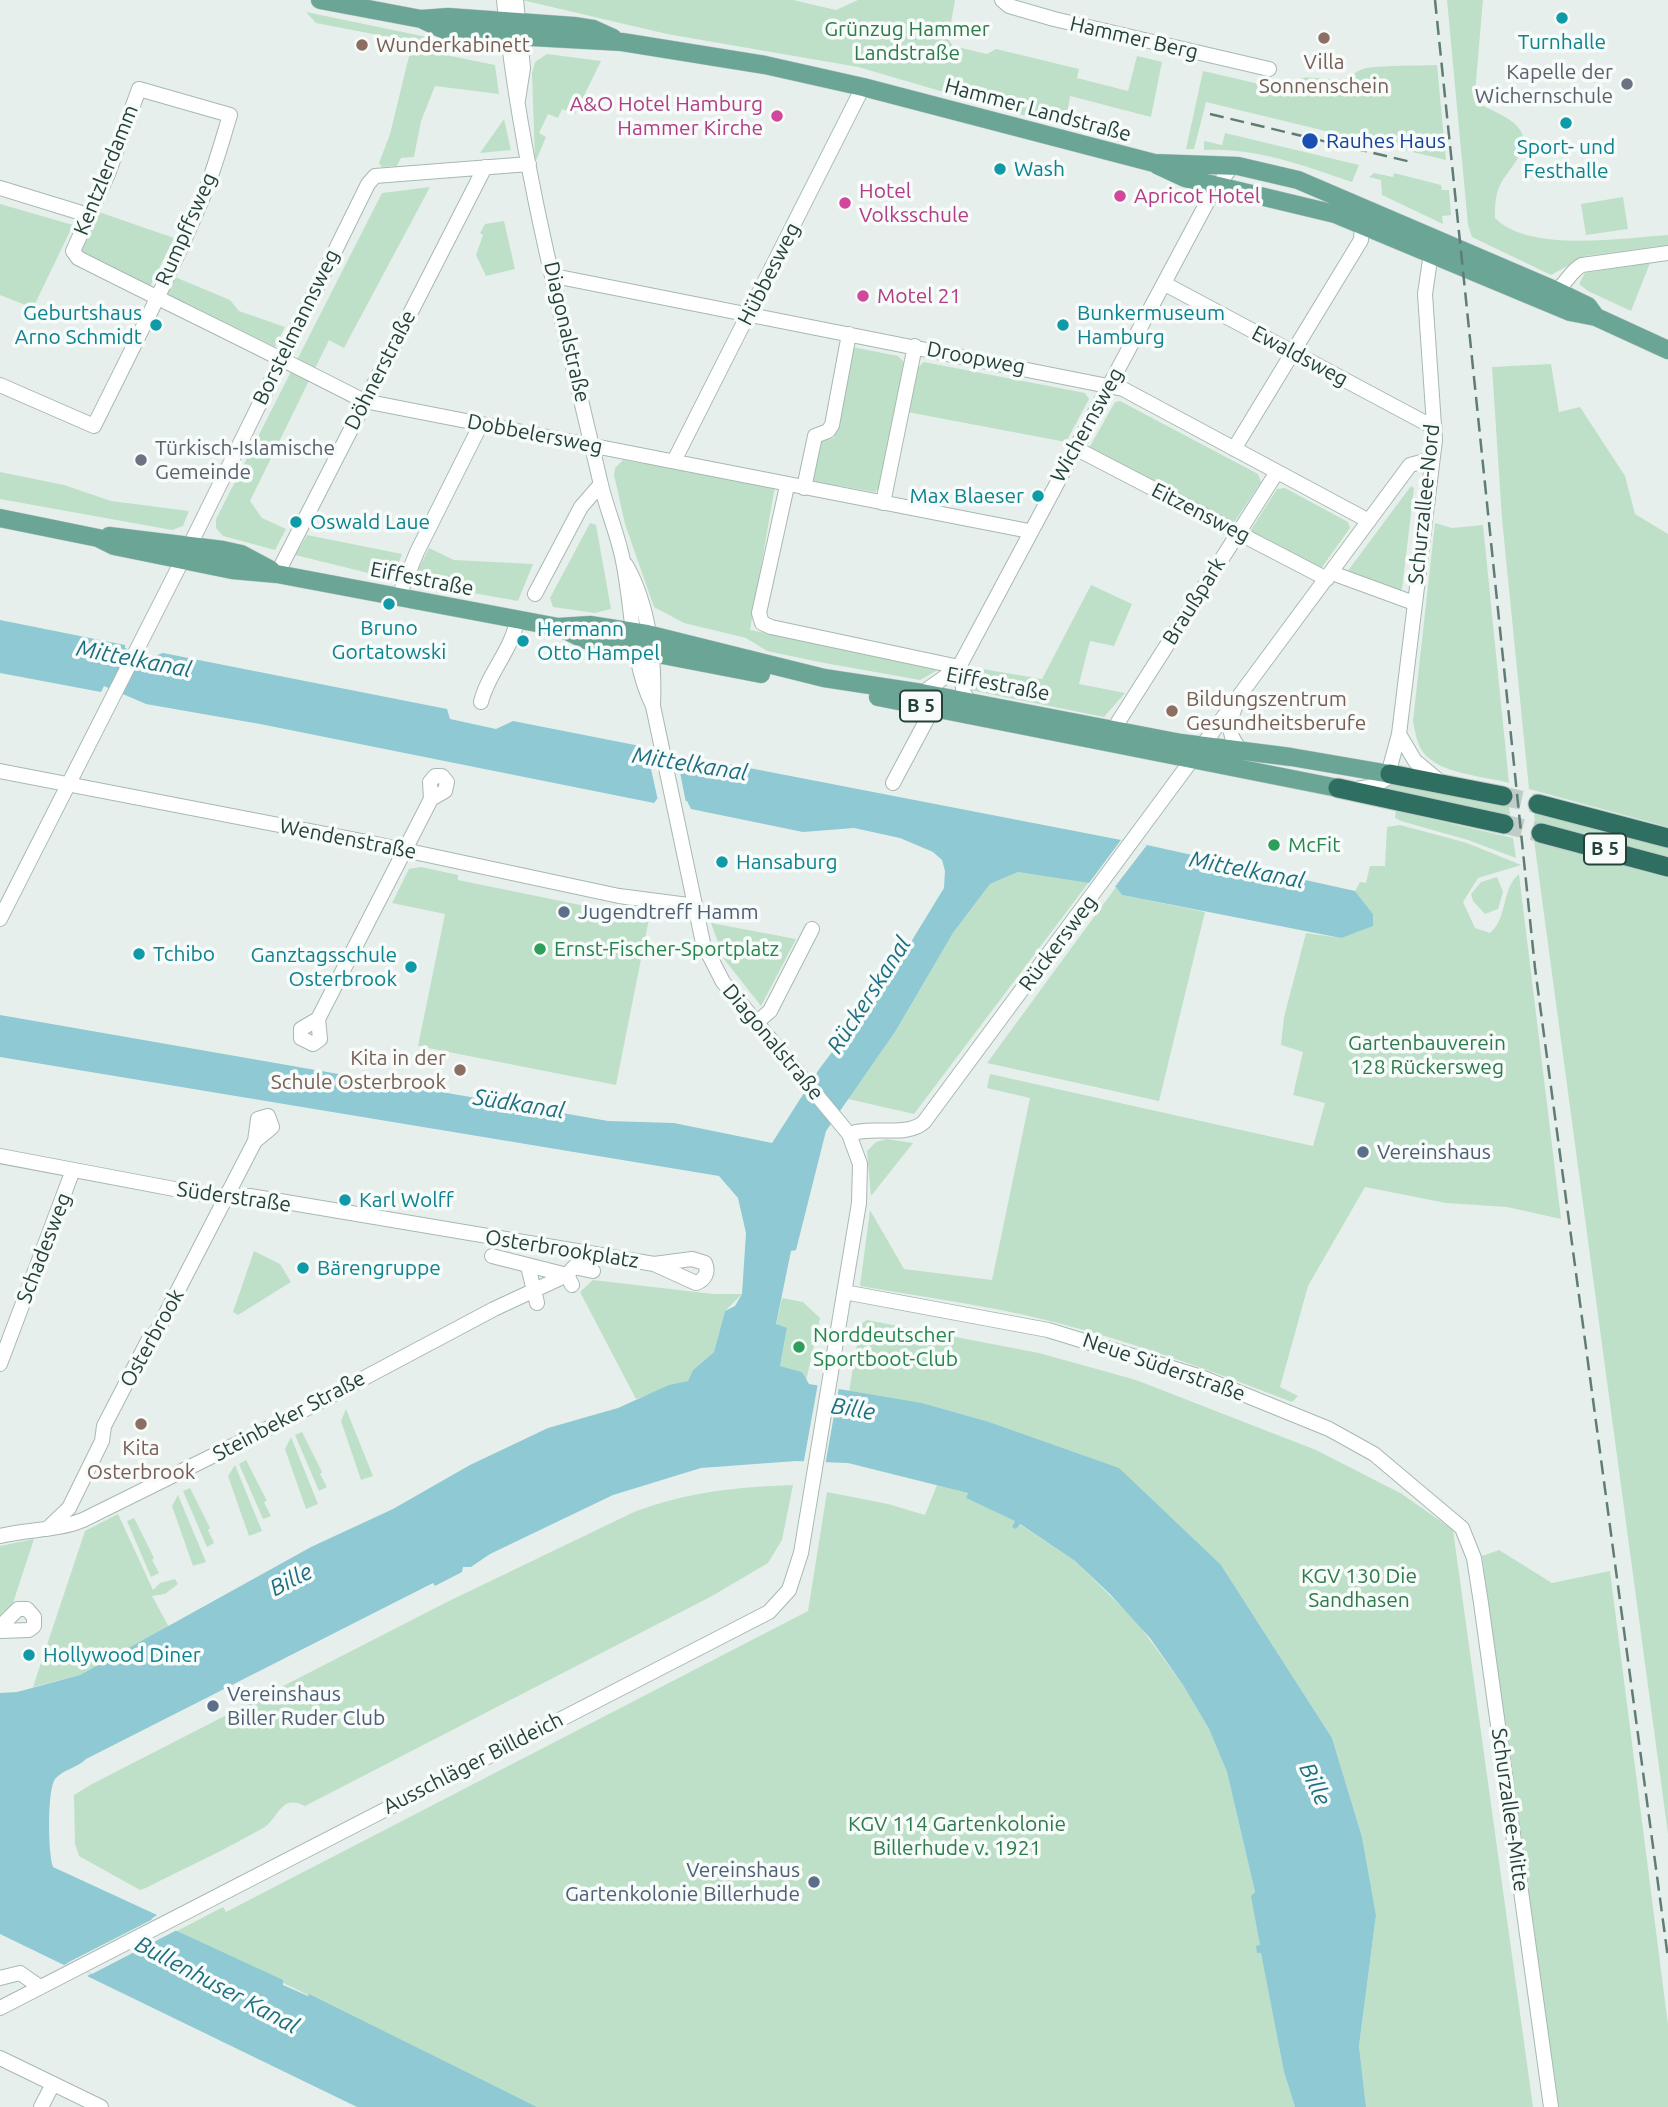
<!DOCTYPE html>
<meta charset="utf-8">
<style>
body{margin:0}
canvas{display:block;background:#e6efeb}
</style>
<canvas width="1668" height="2107"></canvas>
<script>
const g = document.querySelector('canvas').getContext('2d');
g.lineJoin = 'round';
function fillPath(path, color) { g.fillStyle = color; g.fill(path, 'evenodd'); }
function stroke(path, color, width, dash) { g.strokeStyle = color; g.lineWidth = width; g.lineCap = dash ? 'butt' : 'round'; g.setLineDash(dash || []); g.stroke(path); }
function write(font, color, halo, rows, align = 'center') {
  g.font = font + ' Ubuntu,sans-serif'; g.lineWidth = 7; g.setLineDash([]); g.textBaseline = 'middle'; g.strokeStyle = halo; g.fillStyle = color; for (const [text, x, y, turn = 0] of rows) {
    g.save(); g.translate(x, y); g.rotate((+turn || 0) * Math.PI / 180); g.textAlign = isNaN(turn) ? turn : align; if (halo) g.strokeText(text, 0, 0); g.fillText(text, 0, 0); g.restore();
  }
}
const green = new Path2D(`
 M522 0H793L836 10 858 0H955L948 39 953 46 987 54 996 49 1079 69 1077 78 1128 91 1137 56 1162 62 1151 117 1070 96 1066 121 1046 116 1040 120 858 67 667 34Z
 M1447 0H1483L1475 92 1478 103C1490 110 1508 116 1517 126 1536 146 1508 169 1500 185 1495 195 1495 208 1495 218 1529 253 1622 238 1668 235V245L1585 256 1551 275 1472 237 1468 225Z
 M306 12 475 47 471 53 316 23Z
 M411 48 495 65 499 94 435 86 421 121 414 157 401 158 397 166 382 167 379 163 390 134Z
 M547 54 601 61 575 114 562 109 558 118 548 114 539 133 546 137 535 163 532 73 535 62Z
 M1437 65 1446 160 1400 149V146L1380 141 1379 144 1206 102 1194 149H1186L1203 71 1281 89C1307 69 1313 82 1342 79 1352 77 1357 70 1366 68 1389 65 1414 66 1437 65Z
 M504 119 511 150 480 153Z
 M1225 133 1359 165 1352 182C1305 166 1255 147 1204 150V141L1222 145Z
 M1374 173 1393 177 1394 173 1441 185 1442 190H1449L1451 215 1442 216 1443 224 1382 195 1381 180 1369 177Z
 M430 187 344 348 329 340 250 501 262 518 286 529 275 550 223 536 216 528V519L382 193Z
 M1623 197 1628 229 1586 235 1581 204Z
 M0 204 73 225 33 308 0 295Z
 M99 212 174 238 149 289 78 255Z
 M504 221 515 269 486 276 476 255 483 235 480 233 485 224Z
 M1650 263 1631 311 1588 291 1579 284 1585 273Z
 M175 277 230 300 239 311 285 327 275 347 166 295Z
 M852 347 898 356 904 362 881 486 875 492 811 481 819 442 834 438Z
 M924 362 1085 393 1089 399 1066 442 907 412 916 369Z
 M1551 364 1559 412 1580 407 1625 476 1635 514 1668 534V827L1529 789 1502 519 1492 367Z
 M1120 401 1258 474 1261 482 1233 524 1089 448 1115 402Z
 M623 460 775 486 750 630 945 666 920 680 819 662 767 651 746 638 684 623 654 607 625 524 614 475 615 468Z
 M0 472 64 485 111 501 189 511 183 526 172 530 0 499Z
 M1411 486 1414 488 1402 589 1399 591 1347 572Z
 M1285 488 1348 522 1350 528 1320 570 1249 533 1277 489Z
 M590 523 596 525 611 609 595 613 553 607 550 598Z
 M1435 523 1452 528 1483 525 1509 783C1484 776 1439 774 1423 752 1417 744 1415 731 1413 721Z
 M307 535 402 554 393 579 295 555Z
 M429 548 454 560 533 564 518 601 412 582Z
 M1091 585 1132 604 1114 646 1090 641 1079 684 1125 693 1104 717 970 690 965 666 1042 679Z
 M1260 779 1513 838 1516 858 1468 840 1401 821 1395 818 1396 810 1255 781Z
 M1390 780 1509 804 1510 819 1377 790Z
 M1534 811 1668 846V860L1535 826Z
 M1400 825 1467 843 1521 865 1478 878 1463 902 1475 928 1490 933C1508 918 1501 889 1519 874L1561 1219 1507 1207 1446 1203 1365 1187 1308 1286 1280 1387 1298 1396 1292 1402C1222 1375 1153 1349 1080 1329 1008 1308 934 1299 860 1286L870 1210 904 1269 992 1280 1030 1098 987 1088 990 1074 1313 1146 1325 1103 1293 1095 1303 1052 1281 1045 1284 1017 1306 933 1341 938 1373 914 1355 891 1360 882 1366 883 1370 866H1385L1387 827Z
 M1534 840 1668 878V1834Z
 M421 867 458 875V880L649 919 616 1085 418 1046 445 914 392 903 409 869Z
 M1018 872 1089 882 914 1114 848 1099 895 1032 953 933 990 884Z
 M1497 877 1503 892 1498 909 1485 914 1473 901 1471 894 1481 882Z
 M1116 887 1122 895 1205 912 1159 1101 987 1063Z
 M711 923 796 939 761 1006 724 959Z
 M887 1139 913 1143 871 1196 867 1151 876 1142Z
 M254 1251 280 1264 291 1282 238 1315 233 1312Z
 M593 1280 713 1294H742L725 1311 714 1352 693 1370 688 1381 636 1399 580 1292Z
 M782 1298 803 1302 820 1318 806 1381 802 1372 780 1366 787 1329 776 1325Z
 M867 1320 1039 1353 1136 1380 1316 1450 1402 1494 1453 1530 1533 2107H1366L1359 2046 1376 1915 1362 1837 1332 1738 1221 1565 986 1421 922 1403 849 1392 860 1325Z
 M346 1409 373 1476 361 1480 341 1421Z
 M302 1432 322 1472 320 1474 327 1487 319 1491 295 1435Z
 M291 1437 318 1504 306 1509 285 1449Z
 M246 1460 267 1501 264 1502 271 1516 263 1519 239 1464Z
 M235 1465 262 1531 249 1536 228 1476Z
 M793 1485 782 1540 768 1563 712 1596 305 1806C280 1793 279 1819 263 1828 225 1850 185 1868 146 1888L140 1890 79 1856 75 1844 74 1795 92 1784 447 1602 634 1512C686 1492 738 1487 793 1485Z
 M937 1485 968 1493 966 1498 1016 1521 1013 1527 1019 1524 1075 1561 1136 1621 1183 1685 1209 1729 1227 1772 1255 1892 1260 1946 1284 2072 1295 2107H537L177 1931 223 1907 226 1912 808 1611 827 1492 888 1504 925 1515Z
 M190 1488 210 1528 208 1530 214 1543 207 1547 183 1491Z
 M178 1495 206 1562 193 1566 172 1506Z
 M118 1514 153 1590 160 1583 175 1579 178 1584 165 1594 152 1596 169 1627 80 1675 33 1687 85 1531Z
 M134 1518 154 1558 152 1560 159 1573 151 1577 127 1521Z
 M34 1539 12 1606 0 1618V1546Z
 M1499 1550 1552 1583 1610 1571 1668 2025V2107H1556L1482 1556Z`);
const water = new Path2D(`
 M0 620 125 645V648L148 658 163 653 447 709 450 719 496 729 513 721 640 746 648 757 678 759 682 755 1147 845 1355 891 1373 914V926L1341 938 1122 895 1116 887 1018 872 990 884 953 933 895 1032 826 1131 796 1250 791 1251 776 1324 787 1328 780 1366 802 1372 809 1384 922 1403 986 1421 1119 1468 1221 1565 1332 1738 1362 1837 1376 1915 1359 2046 1366 2107H1295L1284 2072 1261 1953H1257L1256 1946 1260 1945 1251 1896 1255 1892 1227 1772 1209 1729 1183 1685 1150 1638 1110 1594 1075 1561 1020 1524 1016 1529 1012 1527 1015 1521 966 1498 968 1493 848 1463 796 1461 701 1468 613 1495 490 1554 471 1567H463L462 1572 435 1586 433 1583 86 1759C79 1767 62 1770 55 1779 47 1790 48 1854 53 1867L157 1915 151 1919 283 1980V1985L308 1996 309 1994 537 2107H357L87 1976 91 1974 68 1963 64 1965 0 1934V1693L17 1692 80 1675 311 1547 393 1509 470 1465 548 1428 618 1408 669 1385 688 1381 693 1370 714 1352 725 1311 735 1306 742 1294 746 1233 738 1198 719 1176 0 1057V1015L608 1121 674 1123 772 1143 820 1068 892 973 944 888 945 871 942 860 933 852 900 838 854 828 803 832 691 809 687 801 657 799 654 803 260 724 146 704 104 686 101 692 0 673Z`);
const pier = new Path2D(`
 M648 755 677 757 686 803 658 801Z
 M1121 840 1147 845 1114 888 1089 883Z
 M818 1383 839 1387 825 1466H803Z
 M153 1919 177 1930 92 1974 67 1963Z`);
const highwayTunnel = new Path2D(`
 M1503 796 1538 804
 M1504 824 1541 833`);
const minor = new Path2D(`
 M516 0 523 68 518 100
 M1002 0 1009 6 1054 19 1269 69
 M0 188 88 215
 M554 276 1123 389 1369 521
 M1165 284 1435 428
 M1550 293C1565 289 1568 272 1582 265L1668 253
 M0 385 94 426C132 349 172 272 205 192 215 167 222 141 230 115L139 89 108 174 73 251 78 258C173 306 269 352 364 401L1029 531
 M1075 448 1327 579
 M1234 449 1361 240 1362 225
 M674 461 863 87
 M787 486 759 613 762 623 771 627 959 667
 M804 488 815 436 828 431 832 425 849 334
 M883 503 915 346
 M626 565C649 605 655 660 653 705
 M1332 573 1414 603
 M277 574 485 167
 M535 594 581 507 601 484
 M398 598 417 552 481 424
 M959 667 964 693 973 708
 M922 693 959 667 1211 195 1232 166
 M481 702C488 673 512 650 517 620
 M1235 707C1228 726 1228 737 1242 751
 M1113 730 1277 472
 M1399 734 1415 761 1439 781
 M0 771 362 841 619 896 696 906
 M893 783 933 708
 M1357 789 1374 786 1387 778 1399 734 1435 440 1425 294 1432 246
 M0 919 190 545 368 184 375 176 529 164
 M318 1019 320 1039 313 1044 301 1038V1029L318 1019 431 799 445 791 447 782 442 776H435L430 782 431 799
 M756 1023 770 1011 812 929
 M849 1134C874 1125 906 1138 924 1122L1410 465 1432 459
 M0 1156 206 1195 250 1196 654 1264
 M492 1256 567 1275 574 1267 593 1271
 M692 1259 705 1263C709 1272 705 1280 696 1283L654 1264Z
 M528 1266 537 1303
 M844 1292 1048 1330 1201 1377 1329 1429 1374 1454 1462 1528 1474 1558 1481 1603 1551 2107
 M0 1364 73 1170
 M47 1529 69 1508 102 1441 104 1426 149 1339 158 1329 255 1141 272 1127 268 1116 258 1119 255 1141
 M0 1536C28 1529 56 1531 83 1520L285 1420 494 1309 567 1275 572 1285
 M0 1627 18 1609H27L34 1617V1626L29 1630 0 1631
 M0 1978 20 1973 40 1987
 M0 2008 769 1612 789 1590 801 1553 859 1203 860 1164 849 1134 723 982 703 943 653 706C631 662 633 609 623 561 618 535 607 510 601 485 564 325 520 163 504 0
 M0 2058 101 2107
 M41 2107 53 2084`);
const major = new Path2D(`
 M320 0 421 19 448 17 574 26 593 29 613 38
 M421 19 446 31 459 33 622 42 765 65 863 87 1154 163 1238 166 1298 180 1557 291 1588 306 1596 317
 M1157 165 1185 178 1335 214 1570 312 1596 317 1668 350
 M0 518 98 538 114 546 232 570 277 574 558 627 590 625 647 634 824 678 922 693 1181 743 1291 757 1390 774
 M109 536 223 550 241 554 271 570
 M561 628 585 640 761 674
 M878 697 1338 788`);
const highway = new Path2D(`
 M1390 774 1503 796
 M1338 788 1504 824
 M1538 804 1668 838
 M1541 833 1668 867`);
const rail = new Path2D(`
 M1435 0 1535 968 1668 1958
 M1210 114 1411 162`);
const markers = [
 [1562,18,7,"#0f9aa8"],
 [1324,38,7,"#8d6e63"],
 [362,45,7,"#8d6e63"],
 [1627,84,7,"#6b7280"],
 [777,116,7,"#d1479c"],
 [1566,123,7,"#0f9aa8"],
 [1310,141,9,"#1a4fb4"],
 [1000,169,7,"#0f9aa8"],
 [1120,196,7,"#d1479c"],
 [845,203,7,"#d1479c"],
 [863,296,7,"#d1479c"],
 [156,325,7,"#0f9aa8"],
 [1063,325,7,"#0f9aa8"],
 [141,460,7,"#6b7280"],
 [1038,496,7,"#0f9aa8"],
 [296,522,7,"#0f9aa8"],
 [389,604,7,"#0f9aa8"],
 [523,641,7,"#0f9aa8"],
 [1172,711,7,"#8d6e63"],
 [1274,845,7,"#2e9e5b"],
 [722,862,7,"#0f9aa8"],
 [564,912,7,"#5c6f8a"],
 [540,949,7,"#2e9e5b"],
 [139,954,7,"#0f9aa8"],
 [411,967,7,"#0f9aa8"],
 [460,1070,7,"#8d6e63"],
 [1363,1152,7,"#5c6f8a"],
 [345,1200,7,"#0f9aa8"],
 [303,1268,7,"#0f9aa8"],
 [799,1347,7,"#2e9e5b"],
 [141,1424,7,"#8d6e63"],
 [29,1655,7,"#0f9aa8"],
 [213,1706,7,"#5c6f8a"],
 [814,1882,7,"#5c6f8a"]
];
const shields = [
 [921,706,42],
 [1605,849,42]
];
const shieldNames = [
 ["B 5",921,706],
 ["B 5",1605,849]
];
const parkNames = [
 ["Grünzug Hammer",907,29],
 ["Landstraße",907,53],
 ["Gartenbauverein",1427,1043],
 ["128 Rückersweg",1427,1067],
 ["KGV 130 Die",1359,1576],
 ["Sandhasen",1359,1600],
 ["KGV 114 Gartenkolonie",957,1824],
 ["Billerhude v. 1921",957,1848]
];
const streetNames = [
 ["Hammer Berg",1134,38,13],
 ["Hammer Landstraße",1038,110,15],
 ["Kentzlerdamm",106,170,-68],
 ["Rumpffsweg",186,229,-66],
 ["Hübbesweg",769,274,-63],
 ["Borstelmannsweg",296,327,-64],
 ["Diagonalstraße",567,332,77],
 ["Ewaldsweg",1300,356,28],
 ["Droopweg",976,358,11],
 ["Döhnerstraße",380,370,-63],
 ["Wichernsweg",1087,425,-61],
 ["Dobbelersweg",535,434,11],
 ["Schurzallee-Nord",1424,504,-84],
 ["Eitzensweg",1201,513,27],
 ["Eiffestraße",422,579,11],
 ["Braußpark",1194,601,-58],
 ["Eiffestraße",998,684,11],
 ["Wendenstraße",348,839,11],
 ["Rückersweg",1058,943,-53],
 ["Diagonalstraße",773,1042,50],
 ["Süderstraße",234,1197,8],
 ["Schadesweg",44,1248,-69],
 ["Osterbrookplatz",562,1249,9],
 ["Osterbrook",152,1338,-61],
 ["Neue Süderstraße",1164,1367,19],
 ["Steinbeker Straße",289,1416,-28],
 ["Ausschläger Billdeich",473,1763,-27],
 ["Schurzallee-Mitte",1510,1810,82]
];
const cultureNames = [
 ["Turnhalle",1562,42,"center"],
 ["Sport- und",1566,147,"center"],
 ["Festhalle",1566,171,"center"],
 ["Wash",1014,169],
 ["Geburtshaus",142,313,"right"],
 ["Arno Schmidt",142,337,"right"],
 ["Bunkermuseum",1077,313],
 ["Hamburg",1077,337],
 ["Max Blaeser",1024,496,"right"],
 ["Oswald Laue",310,522],
 ["Bruno",389,628,"center"],
 ["Gortatowski",389,652,"center"],
 ["Hermann",537,629],
 ["Otto Hampel",537,653],
 ["Hansaburg",736,862],
 ["Tchibo",153,954],
 ["Ganztagsschule",397,955,"right"],
 ["Osterbrook",397,979,"right"],
 ["Karl Wolff",359,1200],
 ["Bärengruppe",317,1268],
 ["Hollywood Diner",43,1655]
];
const educationNames = [
 ["Wunderkabinett",376,45],
 ["Villa",1324,62,"center"],
 ["Sonnenschein",1324,86,"center"],
 ["Bildungszentrum",1186,699],
 ["Gesundheitsberufe",1186,723],
 ["Kita in der",446,1058,"right"],
 ["Schule Osterbrook",446,1082,"right"],
 ["Kita",141,1448,"center"],
 ["Osterbrook",141,1472,"center"]
];
const worshipNames = [
 ["Kapelle der",1613,72],
 ["Wichernschule",1613,96],
 ["Türkisch-Islamische",155,448,"left"],
 ["Gemeinde",155,472,"left"]
];
const hotelNames = [
 ["A&O Hotel Hamburg",763,104,"right"],
 ["Hammer Kirche",763,128,"right"],
 ["Hotel",859,191],
 ["Volksschule",859,215],
 ["Apricot Hotel",1134,196],
 ["Motel 21",877,296]
];
const transitNames = [
 ["Rauhes Haus",1326,141]
];
const leisureNames = [
 ["McFit",1288,845],
 ["Ernst-Fischer-Sportplatz",554,949],
 ["Norddeutscher",813,1335],
 ["Sportboot-Club",813,1359]
];
const serviceNames = [
 ["Jugendtreff Hamm",578,912],
 ["Vereinshaus",1377,1152],
 ["Vereinshaus",227,1694],
 ["Biller Ruder Club",227,1718],
 ["Vereinshaus",800,1870,"right"],
 ["Gartenkolonie Billerhude",800,1894,"right"]
];
const waterNames = [
 ["Mittelkanal",134,659,11],
 ["Mittelkanal",690,764,9],
 ["Mittelkanal",1247,870,11],
 ["Rückerskanal",869,995,-57],
 ["Südkanal",519,1104,9],
 ["Bille",853,1409,9],
 ["Bille",291,1580,-27],
 ["Bille",1315,1784,65],
 ["Bullenhuser Kanal",217,1985,28]
];
fillPath(green, '#bfe0c8');
fillPath(water, '#8ec9d4');
fillPath(pier, '#e6efeb');
stroke(highwayTunnel, '#bfccc8', 19, [19, 10]);
stroke(minor, '#a8b8b2', 16);
stroke(major, '#c2cac8', 19);
stroke(highway, '#c2cac8', 21);
stroke(minor, '#fff', 14);
stroke(major, '#6aa596', 18);
stroke(highway, '#2f6f62', 19);
stroke(rail, '#5f7d75', 2.5, [14, 7]);
for (const [x, y, r, color] of markers) { const dot = new Path2D(); dot.arc(x, y, r, 0, 2 * Math.PI); g.fillStyle = color; g.fill(dot); stroke(dot, '#f7fbf9', 2.5); }
for (const [x, y, w] of shields) { const box = new Path2D(); box.roundRect(x - w / 2, y - 15.5, w, 31, 5); g.fillStyle = '#f7fbf9'; g.fill(box); stroke(box, '#24423a', 2); }
write('bold 19px', '#24423a', null, shieldNames);
write('21px', '#2d7a4b', '#f7fbf9', parkNames);
write('21px', '#24423a', '#f7fbf9', streetNames);
write('21px', '#0d838f', '#f7fbf9', cultureNames, 'left');
write('21px', '#785e54', '#f7fbf9', educationNames, 'left');
write('21px', '#5b616d', '#f7fbf9', worshipNames, 'right');
write('21px', '#b23c85', '#f7fbf9', hotelNames, 'left');
write('21px', '#164399', '#f7fbf9', transitNames, 'left');
write('21px', '#27864d', '#f7fbf9', leisureNames, 'left');
write('21px', '#4e5e75', '#f7fbf9', serviceNames, 'left');
write('italic 23px', '#1c6f80', '#f7fbf9', waterNames);
</script>
